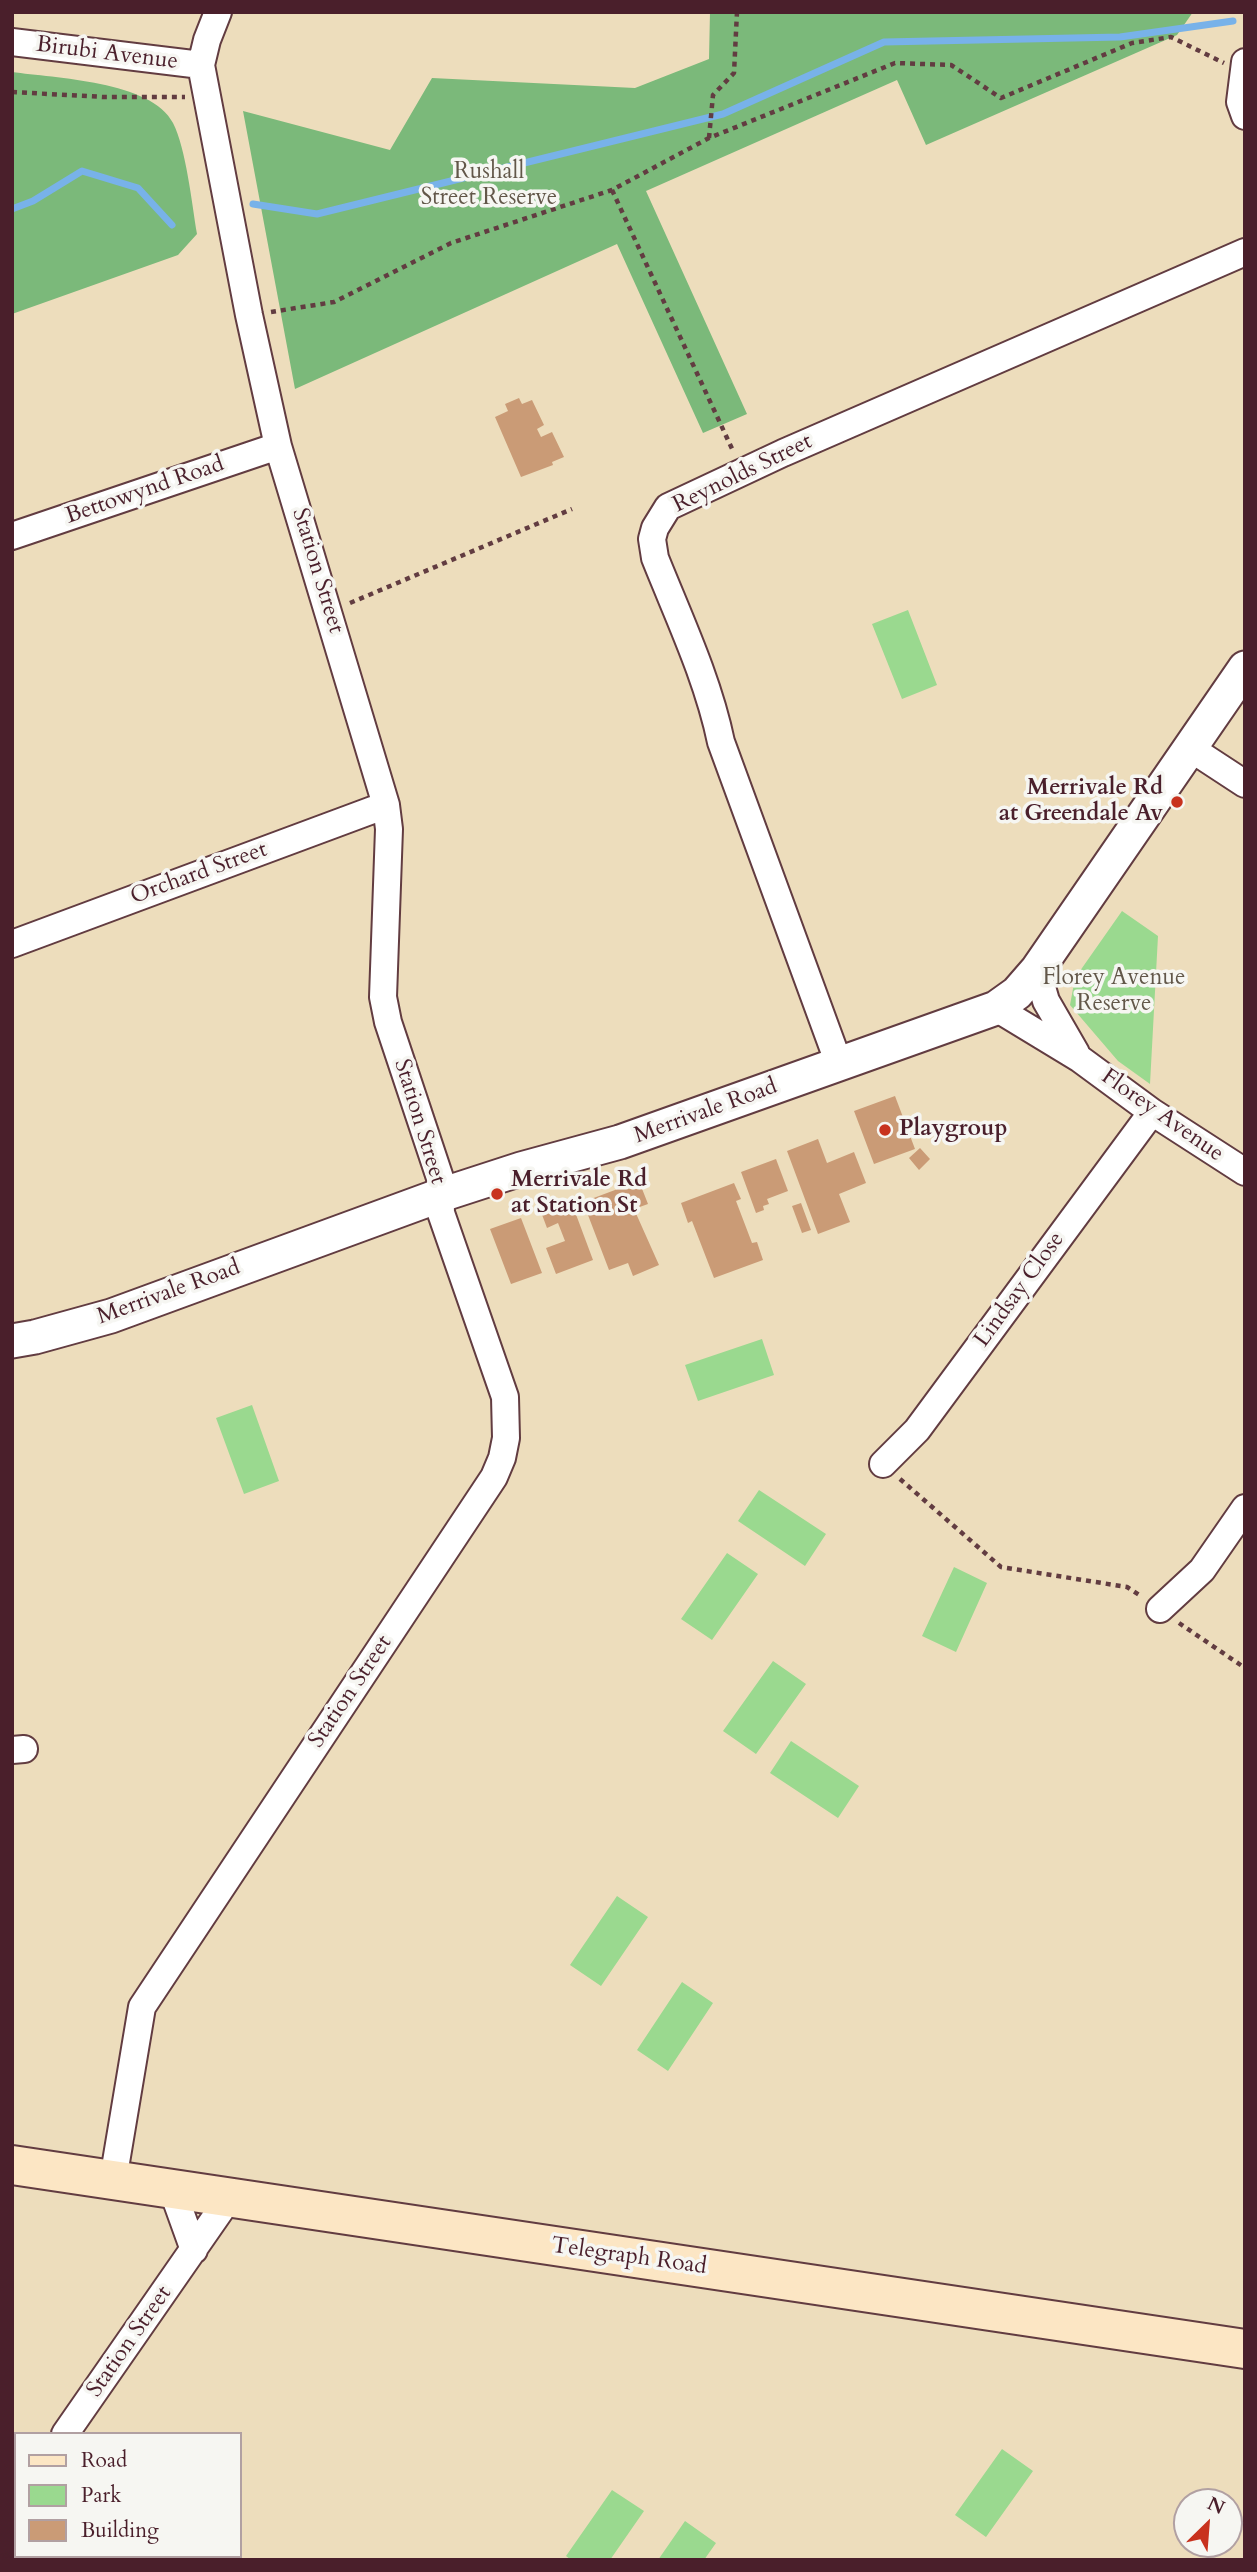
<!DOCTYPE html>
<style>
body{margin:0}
#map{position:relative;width:1257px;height:2572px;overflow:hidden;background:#edddbc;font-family:Cardo,serif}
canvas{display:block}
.frame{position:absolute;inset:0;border:14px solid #4a1f2b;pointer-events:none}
.legend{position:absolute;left:14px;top:2432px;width:228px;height:126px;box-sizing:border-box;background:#f6f6f2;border:2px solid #b1a0a2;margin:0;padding:9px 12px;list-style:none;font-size:21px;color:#4a1f2b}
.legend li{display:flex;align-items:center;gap:14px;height:35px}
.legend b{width:35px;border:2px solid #b1a0a2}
.north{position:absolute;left:1173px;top:2488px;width:70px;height:70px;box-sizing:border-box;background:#f6f6f2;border:2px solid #b1a0a2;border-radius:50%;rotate:25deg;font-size:19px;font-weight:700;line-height:28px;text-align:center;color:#4a1f2b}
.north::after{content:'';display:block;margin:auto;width:24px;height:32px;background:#c8321e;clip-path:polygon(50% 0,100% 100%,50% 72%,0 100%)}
</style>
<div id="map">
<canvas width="1257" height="2572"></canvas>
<div class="frame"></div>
<ul class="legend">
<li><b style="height:9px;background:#fce6c4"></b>Road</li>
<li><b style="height:19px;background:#9ad98f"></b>Park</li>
<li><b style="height:19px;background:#ca9b76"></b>Building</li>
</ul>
<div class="north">N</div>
</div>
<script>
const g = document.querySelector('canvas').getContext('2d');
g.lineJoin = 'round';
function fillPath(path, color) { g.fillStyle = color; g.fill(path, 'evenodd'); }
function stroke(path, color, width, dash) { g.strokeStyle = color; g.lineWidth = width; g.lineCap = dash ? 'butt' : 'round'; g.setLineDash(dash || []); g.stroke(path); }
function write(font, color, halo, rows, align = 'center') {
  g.font = font + ' Cardo,serif'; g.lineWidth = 7; g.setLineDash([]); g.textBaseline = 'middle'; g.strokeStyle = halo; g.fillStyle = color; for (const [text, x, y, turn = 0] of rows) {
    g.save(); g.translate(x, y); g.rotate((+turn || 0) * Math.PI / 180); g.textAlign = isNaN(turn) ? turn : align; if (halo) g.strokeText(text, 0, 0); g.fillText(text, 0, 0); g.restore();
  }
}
const green = new Path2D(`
 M908 610 937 685 902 699 872 624Z
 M1122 911 1158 936 1150 1084 1118 1061 1070 1005 1075 978Z
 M762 1339 774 1375 698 1401 685 1365Z
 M252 1405 279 1481 244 1494 216 1418Z
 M759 1490 826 1534 805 1566 738 1521Z
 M727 1553 758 1574 712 1640 681 1619Z
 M954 1567 987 1583 956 1652 922 1636Z
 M773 1661 806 1684 756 1754 723 1731Z
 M791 1741 859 1786 838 1818 770 1773Z
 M617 1896 648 1917 601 1986 570 1965Z
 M682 1982 713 2003 668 2071 637 2050Z
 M1002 2449 1033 2471 986 2537 955 2515Z
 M612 2490 644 2511 610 2560H571L566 2556Z
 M685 2521 716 2543 704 2560H658Z`);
const forest = new Path2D(`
 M710 12H1193L1177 35 926 145 897 80 646 191 747 414 703 433 617 244 295 389 243 111 390 150 432 78 635 88 709 59Z
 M12 72C54 78 152 81 173 123 186 148 192 204 197 234L178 255 12 314Z`);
const stream = new Path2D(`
 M253 204 317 214 723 114 884 42 1120 37 1233 21
 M12 209 33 201 82 171 138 188 172 225`);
const building = new Path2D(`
 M519 398 522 404 532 400 544 425 537 429 541 437 552 432 564 457 552 462 553 465 521 477 495 417 508 411 505 404Z
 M895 1096 915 1149 874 1164 854 1111Z
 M818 1139 827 1163 854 1152 866 1183 839 1194 850 1222 818 1234 787 1151Z
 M920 1148 930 1159 919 1170 909 1158Z
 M776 1159 788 1191 767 1199 769 1204 763 1206 764 1210 756 1213 741 1172Z
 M639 1181 648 1204 634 1209 659 1265 633 1276 628 1263 609 1270 583 1202Z
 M734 1183 741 1199 736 1201 752 1243 757 1242 763 1260 714 1278 692 1221 688 1223 681 1203Z
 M571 1201 593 1260 556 1274 546 1248 565 1241 558 1223 547 1228 541 1212Z
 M801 1203 811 1230 802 1233 792 1206Z
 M521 1218 542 1273 511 1284 490 1229Z`);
const path = new Path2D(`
 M12 92 104 97H185
 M709 138 713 95 734 73 737 12
 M612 190 734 453
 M271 312 334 302 451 243 612 190 709 138 895 63 951 65 1001 98 1132 43 1171 37 1224 63
 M350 603 572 509
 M900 1479 1001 1567 1127 1587 1141 1596
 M1179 1623 1245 1668`);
const minor = new Path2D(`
 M12 42 201 65
 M1245 62 1240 102 1245 116
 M12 536 278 446
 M1190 748 1245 784
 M12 944 386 805
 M1037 970 1046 1001 1076 1053
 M996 1008 1080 1059 1152 1112 1245 1172
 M839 1064 721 742C708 679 679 618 655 558L652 539 655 528 668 507 783 453 1245 252
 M883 1464 917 1430 1152 1112
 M1160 1609 1202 1570 1245 1508
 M12 1750 24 1749
 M113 2180 142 2007 494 1477 502 1458 506 1438 505 1397 441 1213 440 1178 388 1022 383 997 389 829 386 805 278 446 249 315 201 65 207 40 218 12
 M172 2189 194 2250
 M65 2434 229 2198
 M12 2511 16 2506
 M169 2556 174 2560`);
const tertiary = new Path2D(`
 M12 1341 35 1337 111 1316 441 1195 521 1169 620 1142 996 1008 1017 993 1037 970 1245 668`);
const secondary = new Path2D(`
 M12 2165 1245 2349`);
const markers = [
 [1177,802,7,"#c8321e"],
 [885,1130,7,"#c8321e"],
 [497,1194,7,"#c8321e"]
];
const streetNames = [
 ["Birubi Avenue",107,54,7],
 ["Reynolds Street",743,474,-26],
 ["Bettowynd Road",145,491,-19],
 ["Station Street",317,571,73],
 ["Orchard Street",199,874,-20],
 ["Merrivale Road",706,1112,-20],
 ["Florey Avenue",1162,1116,35],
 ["Station Street",419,1122,73],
 ["Lindsay Close",1020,1290,-54],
 ["Merrivale Road",169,1293,-20],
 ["Station Street",351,1692,-56],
 ["Telegraph Road",629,2257,8],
 ["Station Street",130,2342,-55]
];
const parkNames = [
 ["Rushall",489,173],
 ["Street Reserve",489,199],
 ["Florey Avenue",1114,979],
 ["Reserve",1114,1005]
];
const poiNames = [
 ["Merrivale Rd",1163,789,"right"],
 ["at Greendale Av",1163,815,"right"],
 ["Playgroup",899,1130],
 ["Merrivale Rd",511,1181],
 ["at Station St",511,1207]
];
fillPath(green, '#9ad98f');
fillPath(forest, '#7bb97a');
stroke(stream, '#78b2e9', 7);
fillPath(building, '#ca9b76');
stroke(minor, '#623c41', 30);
stroke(tertiary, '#623c41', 37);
stroke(secondary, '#623c41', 42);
stroke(path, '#623c41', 4.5, [5, 5]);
stroke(minor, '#fff', 26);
stroke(tertiary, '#fff', 33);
stroke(secondary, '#fce6c4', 38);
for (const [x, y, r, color] of markers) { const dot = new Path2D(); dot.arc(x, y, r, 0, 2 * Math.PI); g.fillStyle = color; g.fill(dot); stroke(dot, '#f6f6f2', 2.5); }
write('23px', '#4a1f2b', '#f6f6f2', streetNames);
write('23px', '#625749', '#f6f6f2', parkNames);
write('bold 23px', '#4a1f2b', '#f6f6f2', poiNames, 'left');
</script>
